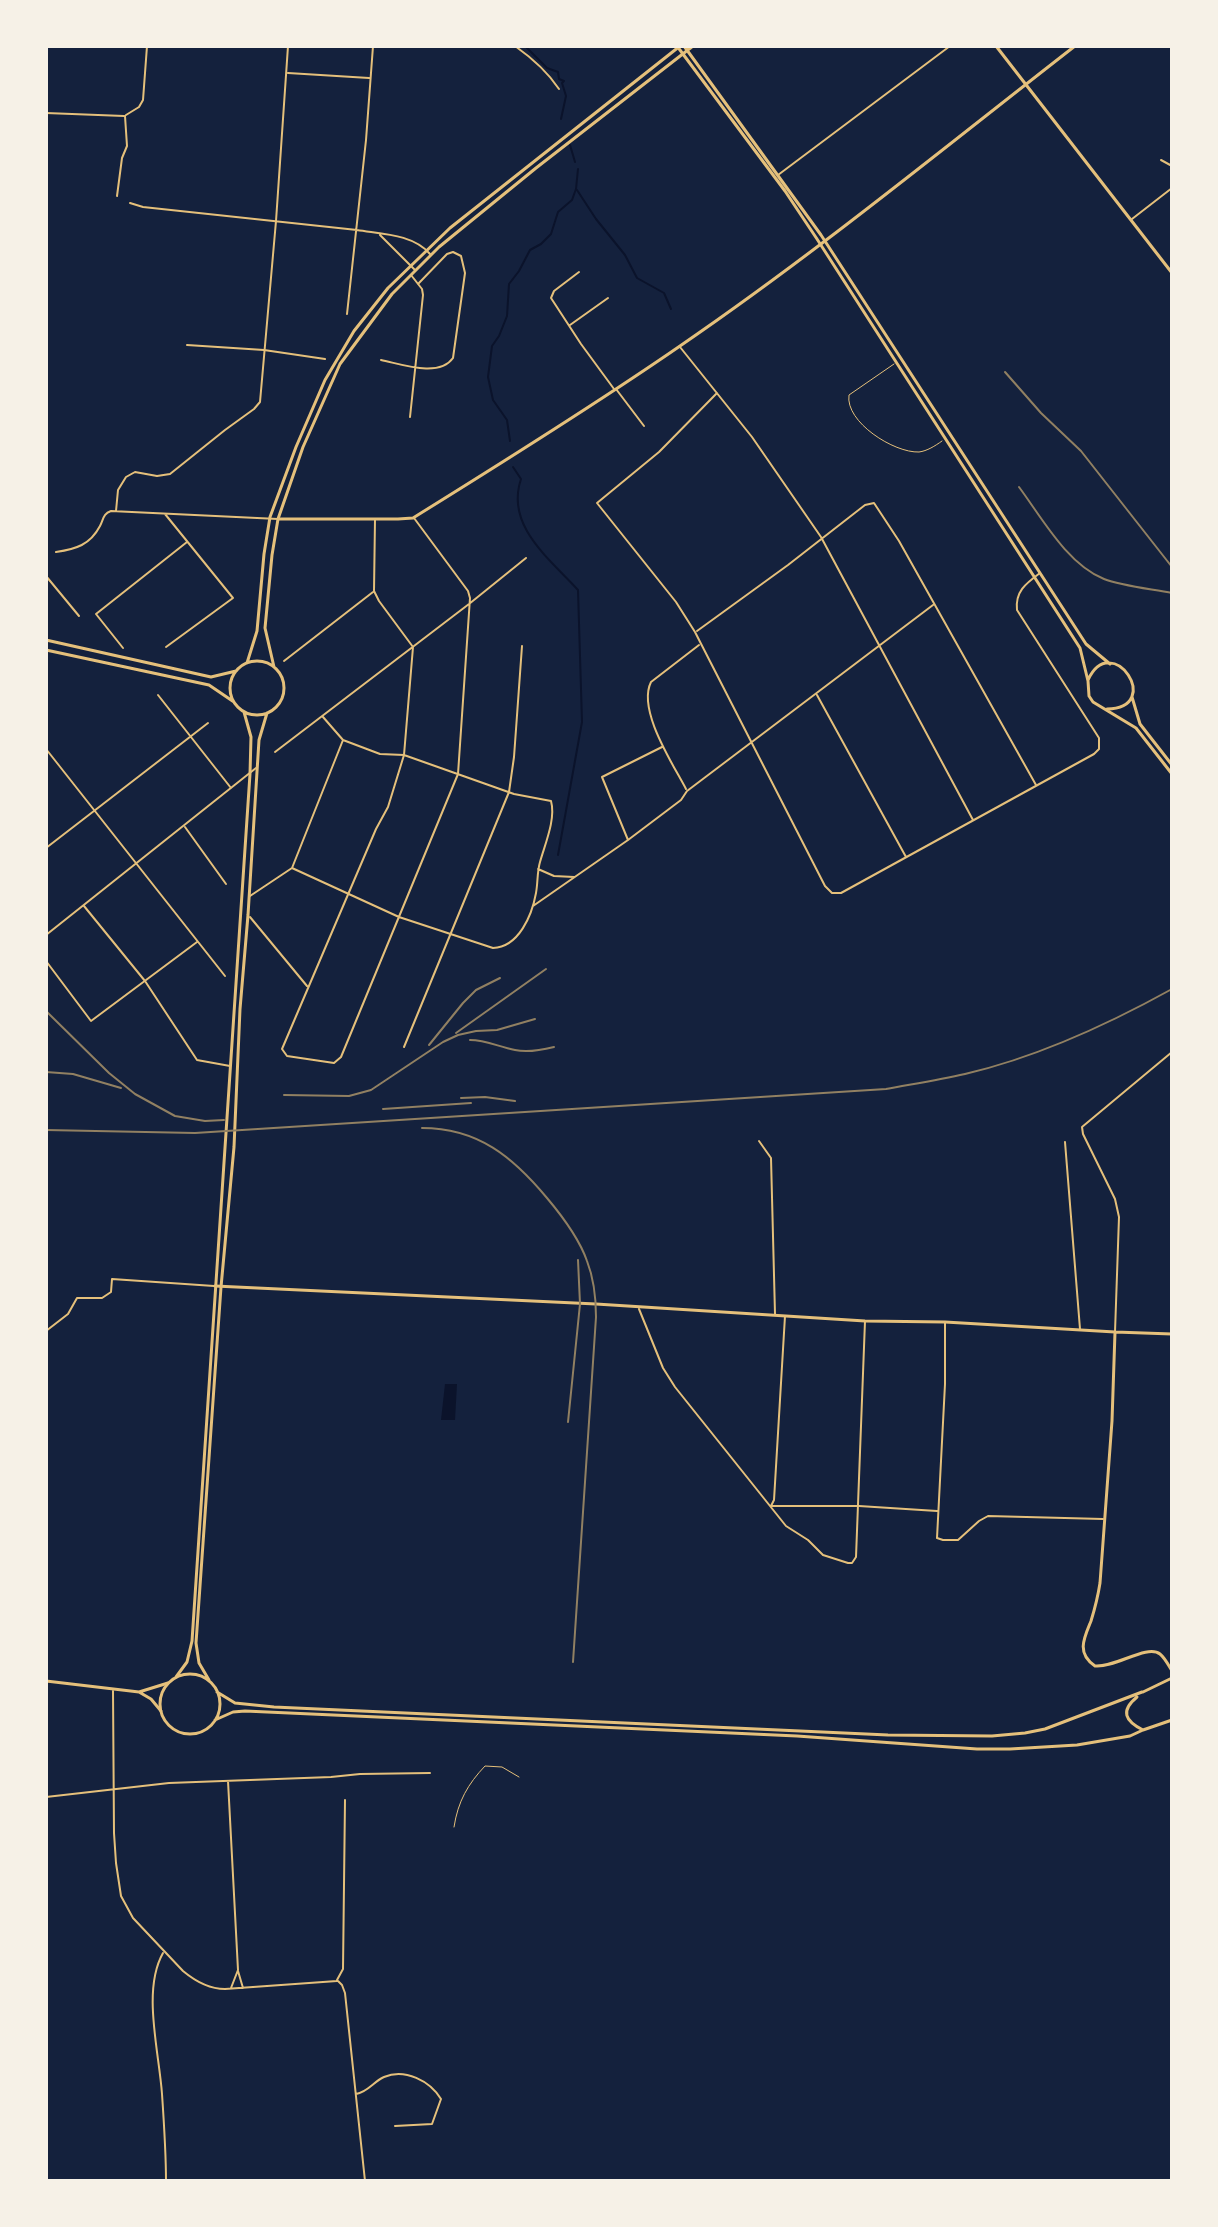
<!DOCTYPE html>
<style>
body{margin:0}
#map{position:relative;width:1218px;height:2227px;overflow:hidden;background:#14213d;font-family:"Source Sans 3",sans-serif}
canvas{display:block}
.frame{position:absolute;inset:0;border:48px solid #f6f1e7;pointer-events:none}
</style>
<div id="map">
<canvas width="1218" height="2227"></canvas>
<div class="frame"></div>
</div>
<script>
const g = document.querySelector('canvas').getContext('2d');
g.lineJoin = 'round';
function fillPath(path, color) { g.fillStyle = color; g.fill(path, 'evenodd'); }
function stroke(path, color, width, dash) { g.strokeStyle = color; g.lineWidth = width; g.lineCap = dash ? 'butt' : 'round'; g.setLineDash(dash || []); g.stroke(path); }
const water = new Path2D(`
 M445 1384H457L455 1420H441Z`);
const stream = new Path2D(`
 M525 46 547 68 558 72 559 79 564 81 562 83 566 96 561 119
 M570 145 575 162
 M577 190 596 219 625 255 637 278 664 293 671 309
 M510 441 507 420 493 400 488 377 492 346 499 336 507 316 509 284 519 271 530 250 541 244 551 234 558 212 572 200 576 189 578 169
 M513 467 521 479C505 526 550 559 578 590L582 722 558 855`);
const service = new Path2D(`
 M894 364 849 395C845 422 894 453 919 452 927 451 935 446 942 441
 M454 1827C458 1801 468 1784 485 1766L502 1767 519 1777`);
const minor = new Path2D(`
 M515 46C532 58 547 71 559 89
 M46 63 47 46
 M288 73 369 78
 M46 113 124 116
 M126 115 139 107 143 100 147 46
 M1161 160 1172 166
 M778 175 950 46
 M117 196 122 158 127 146 125 116
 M130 203 143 207 357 230C381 234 413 234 430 254
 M1132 219 1172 188
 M380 235 415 270
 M579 272 554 291 551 298 581 344 614 389
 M347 314 366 140 373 46
 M570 325 608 298
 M46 337V339
 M187 345 264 350 325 359
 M680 347 752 437 821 537 973 820
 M381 360C401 364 439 378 453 358L465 273 461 256 453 252 447 254 418 284
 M616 389 644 426
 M717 393 659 452 597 503 676 602 695 632 825 886 832 893H841L1094 754 1099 749V738L1017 610C1015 592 1025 584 1040 573
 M410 417 423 295 422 289 411 275
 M116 511 118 490 126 477 135 472 157 476 170 474 225 430 254 409 260 402 276 221 288 46
 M165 514 233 598 166 647
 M375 519 374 591 379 601 413 647 404 755 388 807 376 829 282 1049 287 1056 334 1063 341 1057 458 774 470 598 468 591 414 518
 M56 552C76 549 90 545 100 526 104 518 103 514 111 511L278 519
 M46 576 79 616
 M697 631 788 565 865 505 874 503 899 541 1036 785
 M123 648 96 614 187 542
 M284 661 373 592
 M158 695 231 788
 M817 695 906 857
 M46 749 225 976
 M275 752 469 604 526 558
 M686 789C673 764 637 710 651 682L699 645
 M185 827 226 884
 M628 840 602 777 662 747
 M46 848 208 723
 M292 868 399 917 493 948C519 947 532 915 536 893 538 882 537 872 540 862 545 844 556 819 551 801L514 794 404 755 380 754 343 740
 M538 869 554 876 574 877
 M250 896 292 868 343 740 323 717
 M84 906 145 981 197 1060 230 1066
 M533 906 628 840 681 800 687 791 933 605
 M250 917 307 986
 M46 935 256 768
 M46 961 91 1021 197 942
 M404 1047 509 792 514 757 522 646
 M759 1141 771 1158 775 1314
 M1065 1142 1080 1329
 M639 1309 663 1368 675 1387 786 1526 808 1540 823 1555 848 1563H852L856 1557 865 1321
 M785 1316 774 1500 771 1506H859L937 1511
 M945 1322V1384L937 1538 943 1540H958L979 1521 988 1516 1103 1519
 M46 1331 68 1314 77 1298H102L111 1292 112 1279 214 1286
 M1115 1332 1119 1217 1115 1199 1083 1134 1082 1127 1172 1052
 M113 1691 114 1833 116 1863 121 1896 133 1918 183 1971C195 1981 208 1989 225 1989L337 1981
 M228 1781 238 1970 231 1988
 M46 1797 169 1783 331 1777 360 1774 430 1773
 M163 1953C142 1990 159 2051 162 2094 164 2123 166 2152 166 2181
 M238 1971 243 1988
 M337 1980 343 1969 345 1800
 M338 1981 342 1985 345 1993 365 2181
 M356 2094C368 2092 373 2082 384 2077 405 2068 430 2081 441 2099L432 2124 395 2126`);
const tertiary = new Path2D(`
 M215 1286 596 1304 865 1321 945 1322 1115 1332 1172 1334
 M1115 1332 1112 1421 1100 1583C1098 1596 1095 1608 1091 1621 1084 1638 1076 1653 1095 1666 1115 1668 1147 1644 1160 1654 1165 1658 1169 1666 1172 1671
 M46 1681 139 1692 168 1683
 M139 1692 151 1699 161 1711`);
const secondary = new Path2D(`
 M279 519H398L413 518 421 513C508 459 596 404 680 346 816 253 945 147 1075 46`);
const primary = new Path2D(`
 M677 46 785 191 817 239 1080 648 1088 681 1089 696 1093 702 1136 728 1172 774
 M684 46 821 235 1086 644 1110 664
 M996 46 1172 273
 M46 640 211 677 236 671
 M46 650 209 685 234 702
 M230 688a27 27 0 1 1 54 0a27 27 0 1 1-54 0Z
 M247 663 257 631 264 554 270 517 296 447 325 380 354 331 388 288 450 228 680 46
 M274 667 265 628 272 555 278 519 303 447 340 364 392 294 439 247 536 168 693 46
 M1088 680C1112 629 1165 708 1107 709
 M1132 697 1140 724 1172 765
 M160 1704a30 30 0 1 1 60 0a30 30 0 1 1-60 0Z
 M176 1677 187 1662 192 1641 250 774 251 737 244 712
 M209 1680 199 1663 196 1643 221 1287 234 1147 240 1009 248 915 259 740 267 713
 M217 1692 235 1703 274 1707 888 1735 992 1736 1025 1733 1045 1729 1142 1692
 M1143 1692 1172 1678
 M1137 1697C1120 1711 1125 1721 1143 1730L1172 1720
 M215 1720 233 1712 245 1711 797 1736 977 1749H1010L1077 1745 1130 1736 1143 1730`);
const rail = new Path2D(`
 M1005 372 1041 413 1081 451 1172 567
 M1019 487C1042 518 1067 564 1104 579 1122 586 1152 589 1172 593
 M46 1011 109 1073 135 1094 175 1116 205 1121 224 1120
 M456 1033 546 969
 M470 1040C486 1040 499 1047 515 1050 528 1053 542 1050 554 1047
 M429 1045 463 1003 476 990 500 978
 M46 1072 73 1074 121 1088
 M284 1095 349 1096 371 1090 443 1042 458 1035 476 1031 497 1030 535 1019
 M461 1098 485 1097 515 1101
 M383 1109 471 1103
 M422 1128C478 1128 513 1157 547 1198 563 1217 579 1238 587 1261 594 1279 596 1298 596 1317L573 1662
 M46 1130 195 1133 886 1089C913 1084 939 1080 965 1074 1038 1057 1107 1025 1172 989
 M568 1422 580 1304 578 1260`);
fillPath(water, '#0b132b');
stroke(stream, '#0b132b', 2);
stroke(service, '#e5c07b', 1);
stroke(minor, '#e5c07b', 2);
stroke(tertiary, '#e5c07b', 3);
stroke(secondary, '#e5c07b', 3);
stroke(primary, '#e5c07b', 3);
stroke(rail, '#918062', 2);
</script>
